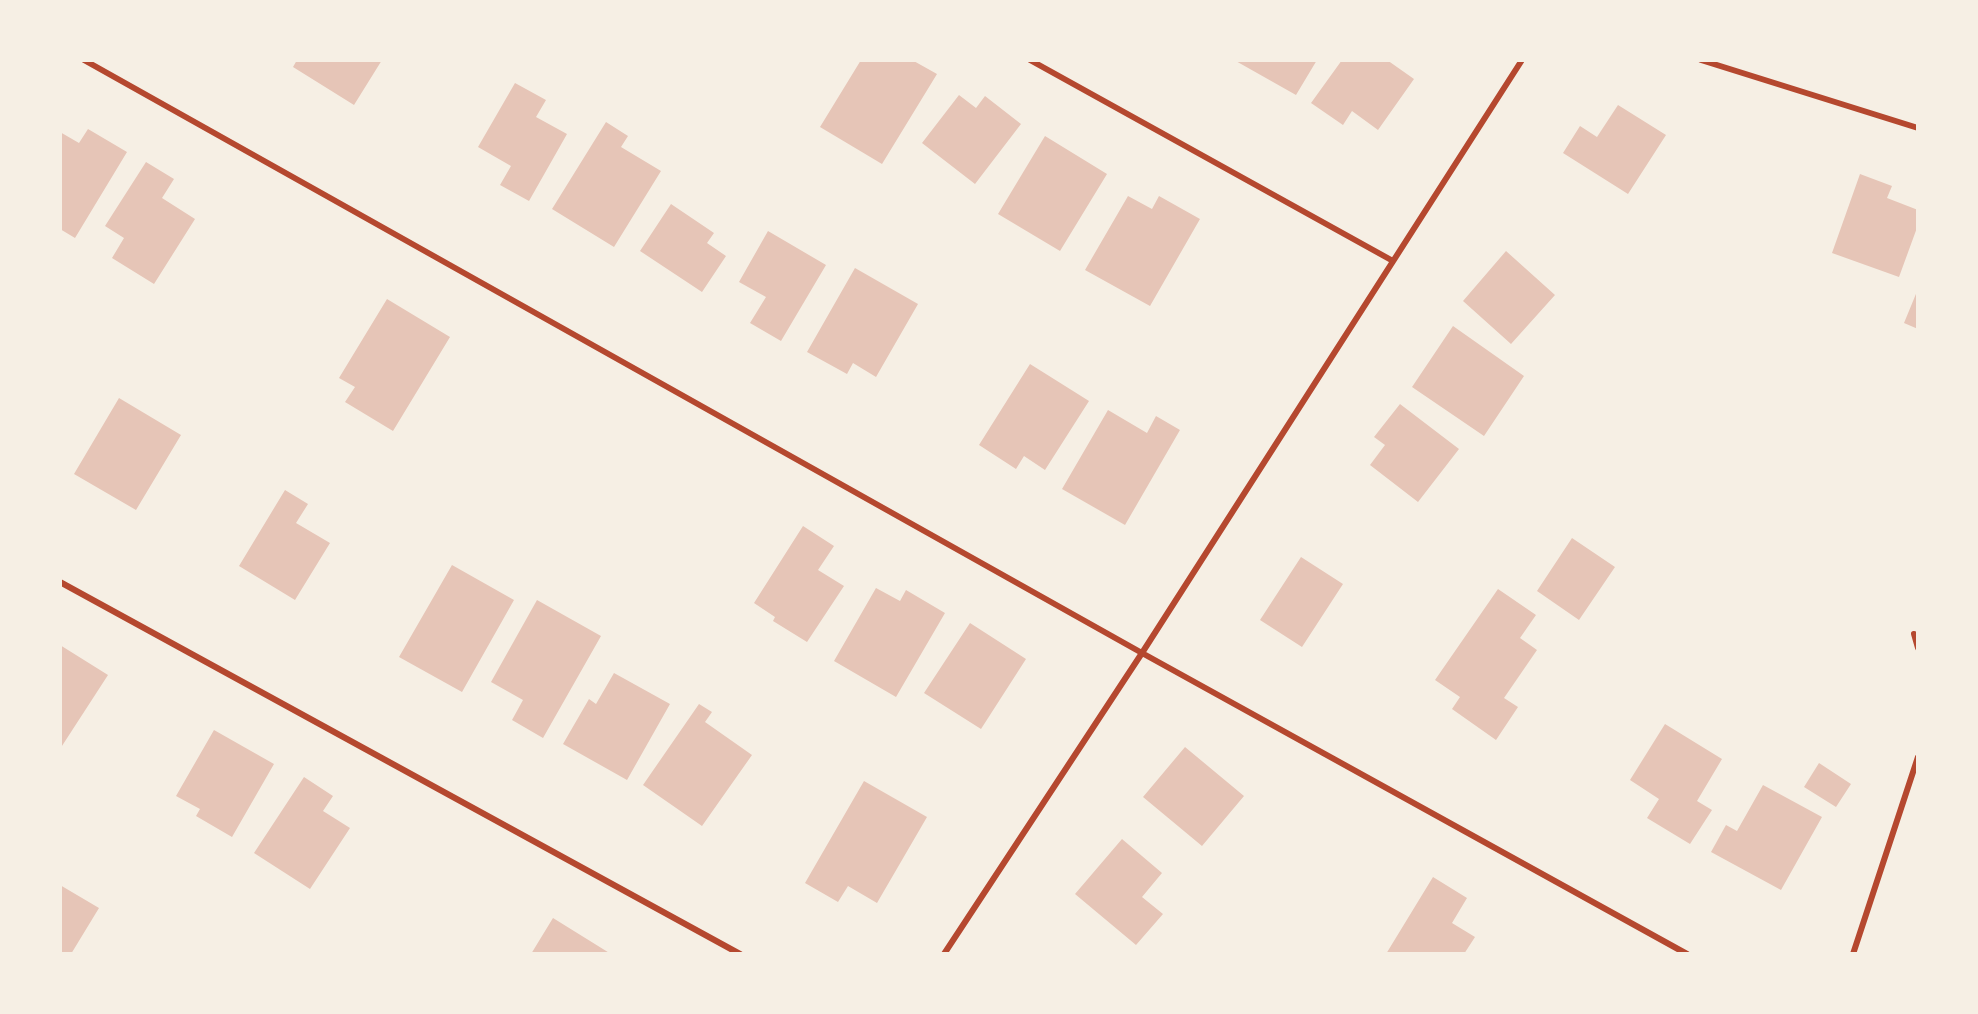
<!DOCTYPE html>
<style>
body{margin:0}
#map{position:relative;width:1978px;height:1014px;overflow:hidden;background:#f6efe4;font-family:"Work Sans",sans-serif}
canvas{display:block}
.frame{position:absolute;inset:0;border:62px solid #f6efe4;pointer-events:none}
</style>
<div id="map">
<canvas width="1978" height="1014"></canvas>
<div class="frame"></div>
</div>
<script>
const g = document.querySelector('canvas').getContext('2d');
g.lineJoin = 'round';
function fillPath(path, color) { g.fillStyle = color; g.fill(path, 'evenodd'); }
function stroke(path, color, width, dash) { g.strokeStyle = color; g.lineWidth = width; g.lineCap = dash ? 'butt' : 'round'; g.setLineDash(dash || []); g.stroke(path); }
const building = new Path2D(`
 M297 60H382L354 105 293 67Z
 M861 60H912L937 74 882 164 820 127Z
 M1234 60H1317L1296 95Z
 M1342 60H1387L1414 79 1378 130 1352 111 1343 125 1311 103Z
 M515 83 546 100 536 117 567 134 529 201 500 185 511 166 478 147Z
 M959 95 976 108 985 96 1021 124 975 184 922 143Z
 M1618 105 1666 135 1628 194 1563 153 1580 126 1597 137Z
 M606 122 628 136 621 147 661 171 614 247 552 209Z
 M88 129 127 152 75 238 60 229V132L79 143Z
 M1045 136 1107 174 1060 251 998 214Z
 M146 162 174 179 162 198 195 219 154 284 112 258 124 238 105 226Z
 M1860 174 1892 186 1887 198 1918 210V225L1899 277 1832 253Z
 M1128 196 1152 209 1159 196 1200 219 1150 306 1085 270Z
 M671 204 714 233 707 243 726 256 702 292 640 251Z
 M768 231 826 265 781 341 750 323 766 297 739 282Z
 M1506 251 1555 295 1511 344 1463 301Z
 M855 268 918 304 876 377 853 363 847 374 807 352Z
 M1918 289V329L1904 323Z
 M387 299 450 337 393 431 345 402 355 387 339 378Z
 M1453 326 1524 376 1484 436 1412 387Z
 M1030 364 1089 401 1045 470 1024 456 1016 469 979 445Z
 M119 398 181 435 136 510 74 474Z
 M1400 404 1459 449 1418 502 1370 465 1385 445 1374 437Z
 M1108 410 1147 433 1156 416 1180 430 1125 525 1062 489Z
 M285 490 308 504 296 523 330 543 295 600 239 566Z
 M803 526 834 546 818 570 844 586 807 642 773 621 775 617 754 603Z
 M1572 538 1615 567 1579 620 1537 591Z
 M1301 557 1343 584 1302 647 1260 620Z
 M452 565 514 600 462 692 399 657Z
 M876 588 900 601 906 590 945 613 896 697 834 661Z
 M1498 589 1536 615 1520 638 1537 650 1504 698 1518 707 1496 740 1452 709 1460 697 1435 680Z
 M537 600 601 636 543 738 512 720 523 700 491 682Z
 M970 623 1026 659 981 729 924 693Z
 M60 645 108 675 60 749Z
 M614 673 670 704 627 780 563 744 589 699 596 704Z
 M699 704 712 712 705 722 752 755 702 826 643 785Z
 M1665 724 1722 759 1697 801 1712 810 1690 844 1647 818 1659 799 1630 780Z
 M214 730 274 764 232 837 196 816 200 809 176 796Z
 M1185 747 1244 796 1202 846 1143 797Z
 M1819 763 1851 784 1836 807 1804 787Z
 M304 777 333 796 323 811 350 828 310 889 254 853Z
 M864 781 927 817 877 903 848 886 838 902 805 883Z
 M1763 785 1822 817 1781 890 1711 852 1726 825 1737 831Z
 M1122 839 1162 873 1142 897 1163 914 1136 945 1075 894Z
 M1433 877 1467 898 1452 923 1475 937 1464 954H1386Z
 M60 885 99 908 71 954H60Z
 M553 918 611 954H531Z`);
const minor = new Path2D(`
 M84 60 1142 653 1687 954
 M1030 60 1393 261
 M1701 60 1918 128
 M60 582 740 954
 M1914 634 1918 648
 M944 954 1142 653 1522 60
 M1853 954 1918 757`);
fillPath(building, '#e6c5b7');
stroke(minor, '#b5482f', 6);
</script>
